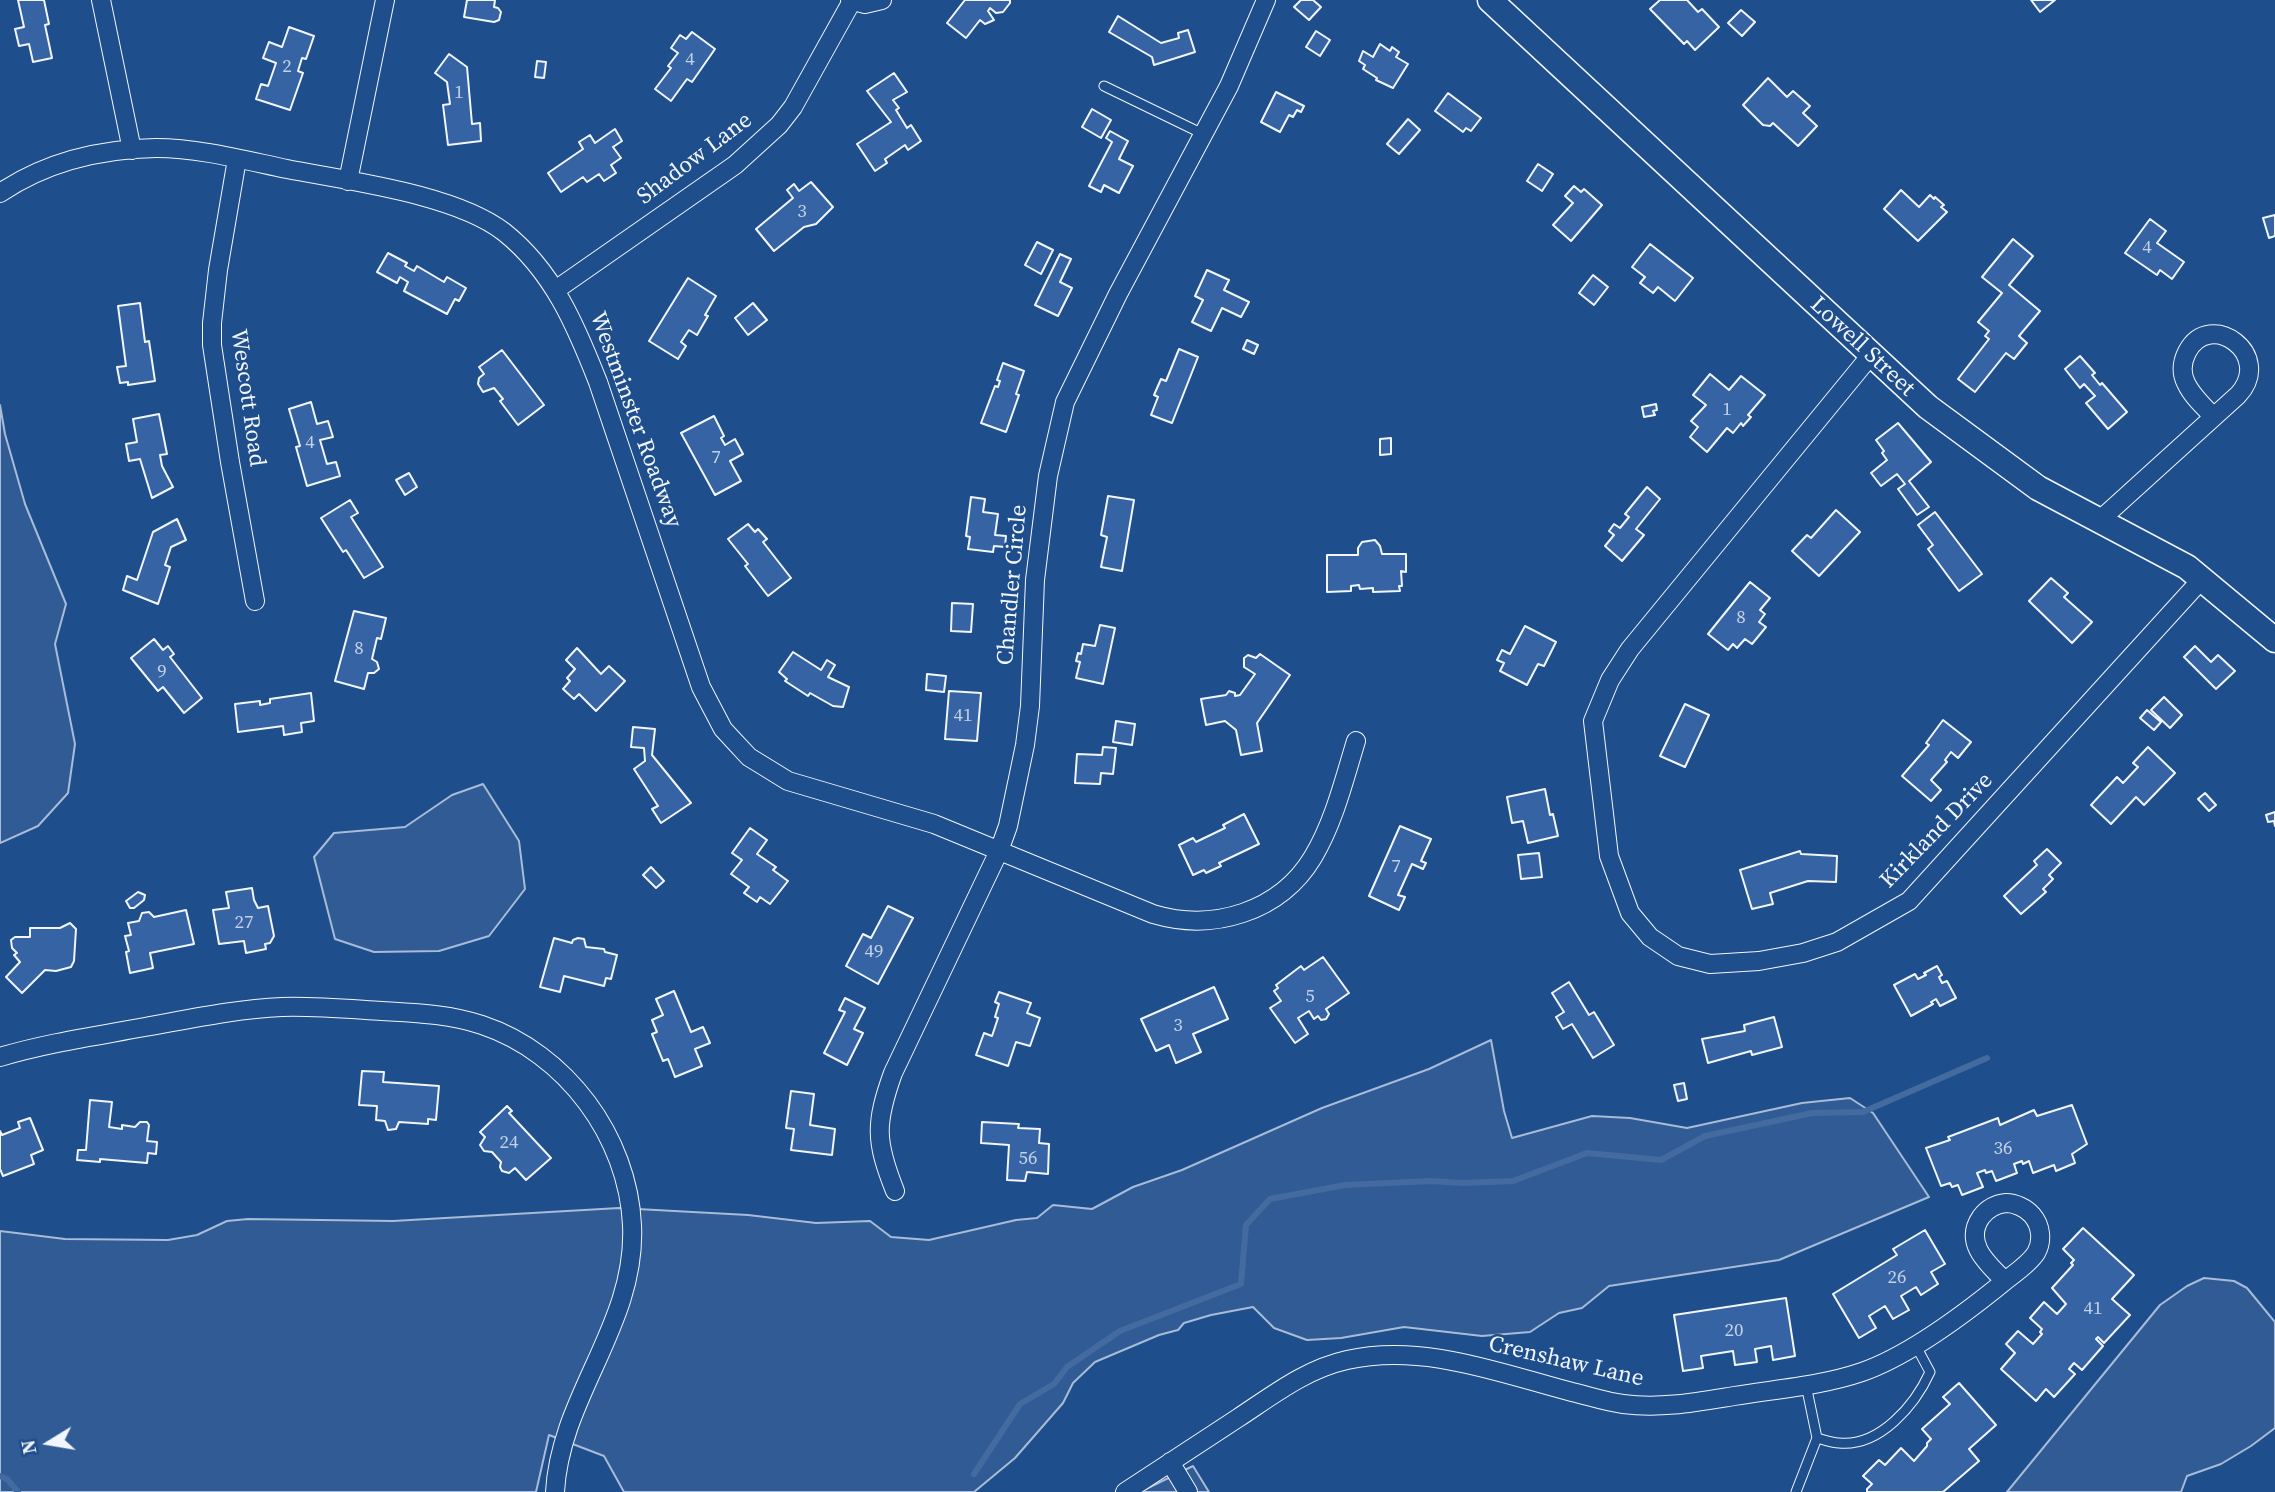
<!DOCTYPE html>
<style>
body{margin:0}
#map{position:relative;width:2275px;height:1492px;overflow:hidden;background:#1f4e8c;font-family:"Source Serif 4",serif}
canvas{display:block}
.north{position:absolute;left:14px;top:1408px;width:70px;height:70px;-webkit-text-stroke:5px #1f4e8c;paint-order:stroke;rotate:259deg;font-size:19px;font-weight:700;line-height:28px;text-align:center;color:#f2f6ff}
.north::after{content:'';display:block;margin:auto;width:24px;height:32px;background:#f2f6ff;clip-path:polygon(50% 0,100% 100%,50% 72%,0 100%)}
</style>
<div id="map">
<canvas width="2275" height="1492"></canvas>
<div class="north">N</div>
</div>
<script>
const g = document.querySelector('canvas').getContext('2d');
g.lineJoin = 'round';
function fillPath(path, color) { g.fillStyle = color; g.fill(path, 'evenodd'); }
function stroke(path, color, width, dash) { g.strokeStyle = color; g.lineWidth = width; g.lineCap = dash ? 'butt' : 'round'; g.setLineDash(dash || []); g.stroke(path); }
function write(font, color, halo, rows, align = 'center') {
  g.font = font + ' "Source Serif 4",serif'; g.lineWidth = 5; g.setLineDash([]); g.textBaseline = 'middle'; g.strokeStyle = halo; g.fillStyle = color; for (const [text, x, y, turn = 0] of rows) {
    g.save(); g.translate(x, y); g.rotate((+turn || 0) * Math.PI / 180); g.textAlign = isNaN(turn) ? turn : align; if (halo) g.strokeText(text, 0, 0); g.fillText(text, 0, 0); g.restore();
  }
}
const built = new Path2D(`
 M0 405 5 434 25 504 66 604 55 644 75 744 68 793 38 826 0 843Z
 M483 784 519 841 525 889 489 936 439 951 374 952 335 939 314 857 334 833 405 827 452 795Z
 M1491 1040 1504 1111 1512 1138 1592 1116 1630 1118 1687 1128 1802 1103 1850 1098 1873 1113 1929 1197 1779 1260 1609 1286 1582 1308 1559 1313 1530 1332 1482 1336 1404 1327 1341 1338 1307 1340 1274 1328 1253 1307 1211 1315 1184 1323 1178 1330 1159 1335 1095 1362 1073 1383 1063 1403 1015 1458 974 1492H624L604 1456 549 1435 536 1492H0V1231L65 1239 168 1240 197 1235 227 1221 248 1219 393 1221 619 1208 748 1215 816 1223 870 1221 891 1237 929 1240 1016 1220 1037 1218 1053 1205 1092 1209 1133 1187 1182 1170 1322 1108 1429 1069Z
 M2204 1278 2234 1281 2247 1288 2275 1322V1428L2251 1446 2221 1464 2187 1476 2181 1492H2007L2160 1305 2187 1286Z
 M1193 1466 1209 1492H1140Z`);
const stream = new Path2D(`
 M974 1474 1020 1404 1054 1384 1067 1367 1120 1331 1241 1284 1246 1225 1270 1199 1345 1185 1431 1181 1463 1183 1513 1181 1587 1153 1661 1160 1705 1136 1812 1113 1863 1112 1987 1058
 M0 1476 7 1479 18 1492`);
const building = new Path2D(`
 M18 0H44L49 24 45 25 52 58 33 62 29 44 19 46 15 29 24 27Z
 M467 0H495L494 7 498 8 501 12 499 20 494 22 464 17Z
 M965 0H1010V3L1003 12 996 13 990 8 988 11 994 20 985 24 980 20 966 38 947 23Z
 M1301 0H1313L1321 7 1309 20 1294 7Z
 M1660 0H1687L1698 12 1702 9 1719 27 1695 50 1687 41 1684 44 1650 9Z
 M2031 0H2055L2040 12Z
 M1741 10 1755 22 1742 36 1728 23Z
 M1118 16 1161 43 1179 38 1178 33 1188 30 1195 52 1154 65 1152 57 1109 32Z
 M289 27 314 36 306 59 302 58 298 71 303 73 290 110 256 99 261 84 268 86 276 63 263 58 269 42 282 47Z
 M1316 31 1330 40 1320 56 1306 47Z
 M692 32 715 49 692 82 687 79 671 101 655 89 671 68 668 66 678 53 671 48 680 35 686 39Z
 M1380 44 1390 51 1392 47 1399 52 1396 57 1408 64 1393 88 1376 80 1377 78 1363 69 1365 65 1359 61 1363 51 1373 57Z
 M449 54 467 67 472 124 480 123 481 141 448 145 443 105 450 104 447 82 435 73Z
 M537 61 546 62 544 78 535 77Z
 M894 73 907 92 893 100 899 108 896 110 907 128 911 125 921 141 908 150 905 145 885 159 887 163 875 171 857 144 891 122 867 91Z
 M1768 78 1787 97 1793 91 1810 106 1803 113 1817 126 1798 146 1773 123 1770 126 1763 125 1743 105Z
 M1276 92 1304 106 1301 112 1297 110 1293 117 1289 115 1280 132 1261 122Z
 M1448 93 1481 118 1471 131 1466 128 1463 132 1435 111Z
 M1092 109 1111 120 1101 138 1082 127Z
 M1408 119 1420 130 1399 154 1387 144Z
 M615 129 622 141 613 147 621 158 611 165 616 173 604 181 599 174 587 182 583 177 561 192 548 173 583 149 579 142 590 135 595 143Z
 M1110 131 1128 141 1119 159 1133 166 1119 193 1104 185 1101 192 1089 186 1112 142 1106 138Z
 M1538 164 1553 174 1542 191 1527 181Z
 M811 182 833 207 816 224 804 227 774 251 756 229 793 198 787 190 794 184 799 191Z
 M1574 186 1581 192 1584 189 1602 205 1571 241 1553 225 1573 203 1565 196Z
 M1901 190 1919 207 1930 195 1934 199 1935 197 1944 205 1941 207 1947 212 1918 241 1884 209Z
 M2275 215V236L2269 238 2263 218Z
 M2150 219 2166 231 2157 243 2184 262 2172 279 2160 270 2157 275 2125 253Z
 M2013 239 2033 256 2009 285 2040 311 2019 336 2027 343 2014 359 2006 353 1975 392 1958 379 1989 339 1985 336 1989 331 1978 322 2002 293 1982 277Z
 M1037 242 1053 250 1041 274 1025 265Z
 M1650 244 1693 278 1675 301 1658 287 1653 293 1640 283 1645 277 1632 267Z
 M388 253 407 263 405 266 414 271 417 266 444 282 447 277 466 288 459 301 455 299 447 314 404 291 408 282 400 277 397 283 377 272Z
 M1060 254 1071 259 1060 282 1072 288 1058 316 1035 305Z
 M1207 270 1229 280 1224 290 1249 302 1241 317 1222 308 1211 331 1192 322 1203 300 1195 296Z
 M1593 275 1608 287 1594 305 1579 293Z
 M688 278 716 296 705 315 708 316 697 335 689 330 681 342 686 346 678 359 649 341Z
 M140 303 145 342 149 341 155 381 128 385V382L120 383 117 367 126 366 118 306Z
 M753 303 767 320 748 335 735 318Z
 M1247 340 1258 345 1254 354 1243 349Z
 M1179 349 1198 357 1172 423 1151 415 1158 397 1154 395 1161 379 1166 381Z
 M502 350 544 405 518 425 500 401 503 399 494 388 483 392 478 384 479 378 484 374 479 367Z
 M2080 356 2095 373 2092 375 2100 385 2102 383 2127 412 2108 429 2086 403 2095 396 2084 384 2080 388 2065 369Z
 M1003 363 1024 371 1016 394 1019 395 1006 432 981 423 995 386 998 387 1000 381 997 380Z
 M1710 374 1729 390 1741 376 1765 395 1748 415 1751 417 1743 426 1741 423 1733 433 1727 428 1707 452 1690 437 1698 427 1691 421 1706 405 1693 395Z
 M311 402 317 424 328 421 333 437 320 440 327 464 336 462 340 476 307 486 296 447 300 446 289 409Z
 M1656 404 1657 410 1653 411 1655 415 1644 417 1642 407Z
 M159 414 167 454 160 455 162 466 173 487 152 498 140 459 129 461 126 444 137 442 133 419Z
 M714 416 724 436 721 438 725 445 735 439 743 454 730 461 741 481 715 495 681 433Z
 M1898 423 1931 462 1909 481 1929 507 1917 515 1898 489 1905 484 1897 474 1881 486 1871 473 1887 460 1882 453 1884 451 1876 440Z
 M1391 438V454L1380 455V439Z
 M409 473 417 487 405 495 396 480Z
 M1647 487 1660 499 1636 529 1644 535 1622 561 1605 546 1614 535 1609 531 1614 524 1620 528 1629 517 1625 514Z
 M1108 496 1134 500 1122 571 1101 567 1107 537 1101 535Z
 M971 497 985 499 983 512 998 514 995 535 1006 536 1005 547 994 546 993 552 968 549 970 537 966 536Z
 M350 500 358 513 351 517 383 567 364 578 346 550 343 552 321 518Z
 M1836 510 1860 532 1819 576 1792 551 1807 535 1811 538Z
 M1935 512 1982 574 1959 591 1928 549 1933 545 1918 525Z
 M177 519 186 540 171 547 165 565 170 567 158 604 123 590 127 576 137 580 153 532Z
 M748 524 755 532 758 529 767 539 763 542 791 578 768 596 745 566 748 564 728 539Z
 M1375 540 1380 546 1382 554H1406V572L1401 571 1402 586H1399L1400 591 1373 592V588L1360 589 1359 585 1351 586V591L1327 592V555H1358V548L1362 542Z
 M2051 578 2068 593 2064 597 2092 622 2072 643 2029 601Z
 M1750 582 1770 598 1760 610 1765 614 1759 622 1766 627 1752 644 1745 639 1737 648 1733 644 1728 650 1708 634Z
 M952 603 973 604 971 632 951 631Z
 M354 611 386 618 381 639 377 638 372 659 377 662 379 669 374 673H368L364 689 335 681Z
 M1100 625 1115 628 1103 684 1076 678 1080 662 1076 661 1078 653 1081 654 1083 644 1095 646Z
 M1525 626 1556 642 1544 666 1538 664 1527 685 1500 671 1504 663 1497 660 1502 650 1510 654Z
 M154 639 163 650 168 646 174 654 170 657 202 698 184 713 163 687 158 691 131 658Z
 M2195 646 2211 662 2218 655 2235 671 2216 689 2184 657Z
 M577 648 601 674 609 666 625 681 596 711 579 694 574 699 563 689 570 681 567 678 575 669 566 660Z
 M793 652 821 670 827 660 835 665 828 677 849 687 843 707 833 706 810 693 808 696 785 681 787 679 779 672Z
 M1260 654 1290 675 1257 723 1262 751 1241 755 1236 730 1225 721 1206 725 1201 699 1226 695 1229 691 1235 693V696L1240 695 1255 674 1244 667V658L1248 655 1256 658Z
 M927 674 946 676 944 692 926 690Z
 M949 691 981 693 977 741 945 739Z
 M311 693 314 721 301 723 302 732 284 735 283 726 238 732 235 704 260 701V705L270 703V699Z
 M2164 697 2182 715 2170 728 2151 710Z
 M1685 704 1709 715 1685 767 1660 756Z
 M2147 710 2161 722 2154 730 2140 718Z
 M1943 720 1971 742 1958 758 1951 752 1945 760 1947 762 1931 780 1941 790 1931 801 1902 776 1929 745 1926 743Z
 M1116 721 1135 724 1132 745 1113 742Z
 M633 727 655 729 652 755 691 803 661 823 652 809 658 806 634 769 645 761 644 748 631 747Z
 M1103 747 1116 748 1113 774 1101 773 1100 784 1075 783 1077 754 1102 755Z
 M2148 747 2175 773 2144 805 2136 797 2111 824 2091 805 2117 777 2123 783 2138 767 2133 763Z
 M1545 789 1550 815 1553 814 1558 836 1528 843 1523 821 1512 823 1507 797Z
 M2205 793 2216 805 2209 811 2198 799Z
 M2275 812V826L2274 821 2268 822 2266 815Z
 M1244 814 1259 844 1219 863 1221 866 1206 873 1204 870 1193 875 1179 845 1193 838 1196 842 1225 828 1223 825Z
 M1400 826 1431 839 1421 861 1426 863 1423 869 1412 864 1398 895 1405 897 1399 910 1369 896Z
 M750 828 767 840 757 854 776 867 773 870 788 881 770 904 760 897 757 902 744 893 749 887 731 874 742 860 732 853Z
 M2047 849 2061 863 2049 875 2053 879 2043 889 2046 892 2021 914 2004 896 2037 865 2034 861Z
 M1800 851 1801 854 1837 856 1836 882 1808 881 1770 893 1773 904 1752 909 1740 870Z
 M1539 853 1542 877 1521 879 1518 855Z
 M651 867 664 881 656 888 643 875Z
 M252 888 254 900 258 908 268 906 274 936 270 943 265 944 266 949 246 953 244 941 219 944 213 910 229 908 226 892Z
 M138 892 145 895 144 900 134 908H130L126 901Z
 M888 906 913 918 878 984 846 966 863 934 871 938Z
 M186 910 194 944 150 953 153 968 130 973 126 952 129 951 125 936 131 935 128 923 139 921 142 913 149 912 154 917Z
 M70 923 76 929 74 961 71 967 56 971 45 970 22 993 6 977 20 962 14 955 17 953 12 948 11 940 15 937H30V928H60Z
 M554 938 572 943 573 940 578 938 584 939 586 947 604 949 605 952 617 955 611 979 606 978 604 986 564 976 560 992 540 987Z
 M1323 957 1349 993 1326 1009 1329 1014 1326 1019 1321 1020 1318 1016 1314 1019 1309 1011 1298 1018 1308 1034 1295 1043 1270 1008 1281 1001 1274 991 1278 988 1276 985 1301 966 1304 970Z
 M1937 966 1942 975 1939 977 1942 983 1947 981 1956 998 1940 1006 1936 999 1931 1002 1933 1004 1911 1016 1894 985 1915 974 1918 979 1926 975 1924 973Z
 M1569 982 1589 1015 1594 1012 1614 1045 1593 1058 1572 1024 1563 1029 1556 1017 1564 1012 1552 993Z
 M1214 987 1228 1019 1193 1034 1201 1052 1176 1063 1169 1045 1156 1051 1141 1019Z
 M674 991 691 1032 703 1027 710 1043 695 1049 702 1066 675 1077 668 1059 663 1061 652 1034 657 1032 652 1020 663 1015 656 999Z
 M999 992 1031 1003 1027 1013 1040 1018 1030 1046 1016 1042 1008 1066 976 1055 984 1033 992 1036 998 1018 995 1017 999 1004 995 1002Z
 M845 998 865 1008 854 1029 863 1033 847 1065 824 1053 845 1012 839 1010Z
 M1774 1017 1782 1047 1752 1055 1751 1051 1708 1063 1702 1039 1745 1031 1744 1025Z
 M362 1071 384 1072 383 1082 439 1086 436 1120 428 1119V1124L399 1122 396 1129 388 1130 385 1121 376 1120 377 1106 359 1105Z
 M1684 1083 1687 1099 1678 1101 1674 1085Z
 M791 1091 814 1094 810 1125 835 1129 832 1155 791 1150 794 1129 786 1128Z
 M90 1100 112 1102 109 1127 122 1129V1125L135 1127 140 1122H147L149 1125 147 1141 157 1142 156 1154 148 1153 147 1163 100 1159V1162L77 1160 78 1150H86Z
 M2072 1105 2087 1144 2072 1154 2075 1163 2056 1171 2054 1165 2033 1173 2029 1161 2023 1164 2022 1161 2014 1164 2017 1173 1996 1181 1992 1171 1986 1173 1985 1170 1977 1173 1983 1187 1962 1195 1958 1185 1952 1187 1950 1183 1941 1186 1926 1148 1950 1140 1948 1137 1998 1118 2000 1125 2034 1110 2037 1116Z
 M507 1106 512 1111 509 1113 551 1158 526 1180 515 1168 509 1173 502 1171 500 1167 501 1162 492 1152 484 1151 480 1145 485 1137 480 1132Z
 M30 1118 43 1150 31 1155 34 1164 3 1176 0 1169V1131L2 1135 20 1128 18 1122Z
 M982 1122 1019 1124 1018 1128 1040 1129 1039 1143 1049 1144 1048 1174 1027 1172 1025 1181 1007 1180 1009 1145 981 1143Z
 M2083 1228 2134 1275 2112 1299 2130 1315 2104 1343 2098 1337 2096 1339 2103 1346 2082 1370 2074 1363 2069 1369 2075 1374 2054 1397 2046 1389 2036 1401 2001 1369 2015 1353 2006 1344 2018 1331 2033 1344 2042 1334 2040 1332 2042 1329 2030 1318 2044 1302 2057 1314 2066 1304 2052 1288 2073 1265 2071 1263 2074 1260 2063 1249Z
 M1925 1230 1945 1264 1931 1272 1938 1284 1921 1295 1916 1287 1901 1296 1909 1310 1893 1319 1885 1306 1869 1316 1876 1328 1859 1338 1833 1294 1897 1255 1893 1249Z
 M1786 1298 1795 1356 1773 1360 1771 1346 1755 1349 1757 1362 1735 1365 1733 1351 1701 1356 1703 1368 1683 1371 1674 1315Z
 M1959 1383 1996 1425 1969 1449 1979 1461 1943 1492H1867V1489L1872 1484 1863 1476 1879 1460 1885 1465 1901 1448 1914 1461 1927 1446V1443L1931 1439 1922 1429 1950 1404 1943 1397Z`);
const service = new Path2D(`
 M1104 86 1203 134
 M1817 1438C1824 1440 1832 1443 1839 1443 1880 1447 1915 1405 1930 1372L1915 1344
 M1796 1492 1817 1438 1806 1385`);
const minor = new Path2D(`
 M101 0 132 150
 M850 0 865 4 882 0
 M237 159 218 270 212 323V345L230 462 255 601
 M348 181 385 0
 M0 193C46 162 101 149 156 148 199 148 244 160 287 169 348 181 455 194 504 232 553 271 576 326 598 382L701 687 723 729 735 742 749 757 788 781 934 824 1153 914C1213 932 1280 912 1313 857 1334 822 1344 780 1356 741
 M557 289 735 165 779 125 793 107 852 1
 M1871 355 1630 649 1610 680 1593 721 1609 856 1630 913 1650 937 1678 956 1710 964 1759 961 1803 953 1837 942 1909 901 2202 579
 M2100 520 2238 395C2275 355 2210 308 2187 352 2182 362 2181 373 2186 383 2192 396 2204 407 2214 417
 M0 1057C47 1043 96 1036 145 1027 190 1019 236 1009 282 1007 315 1006 349 1009 382 1011 416 1013 449 1014 482 1025 566 1053 628 1137 632 1225 637 1324 560 1396 555 1492
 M895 1191C875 1141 875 1123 893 1073L999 851 1008 826 1025 745 1030 706 1035 580 1048 476 1065 402 1118 294 1229 86 1266 0
 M1170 1462 1188 1492
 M1125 1492C1163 1467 1201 1442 1238 1418 1273 1395 1306 1369 1347 1360 1423 1343 1499 1373 1572 1392 1589 1396 1606 1402 1623 1404 1661 1409 1697 1402 1734 1396 1776 1389 1821 1386 1862 1372 1908 1356 1967 1312 2005 1281 2015 1273 2029 1264 2036 1253 2043 1241 2041 1225 2032 1215 2026 1208 2015 1203 2006 1203 1996 1204 1987 1209 1981 1217 1963 1243 1988 1264 2005 1281`);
const secondary = new Path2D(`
 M1490 0 1928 407 2038 488 2187 567 2275 640`);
const numberNames = [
 ["4",690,60],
 ["2",287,67],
 ["1",459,93],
 ["3",802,212],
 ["4",2147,248],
 ["1",1727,410],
 ["4",310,443],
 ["7",716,458],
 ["8",1741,618],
 ["8",359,649],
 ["9",162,672],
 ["41",963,716],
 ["7",1396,867],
 ["27",244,923],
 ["49",874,952],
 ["5",1310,997],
 ["3",1178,1026],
 ["24",509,1143],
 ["36",2003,1149],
 ["56",1028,1159],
 ["26",1897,1278],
 ["41",2093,1309],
 ["20",1734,1331]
];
const streetNames = [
 ["Shadow Lane",695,159,-37],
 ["Lowell Street",1862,347,43],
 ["Wescott Road",247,398,82],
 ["Westminster Roadway",635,420,70],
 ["Chandler Circle",1013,585,-85],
 ["Kirkland Drive",1937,831,-46],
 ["Crenshaw Lane",1566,1362,13]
];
fillPath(built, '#305b95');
stroke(built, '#a8bbd7', 2);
stroke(stream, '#446ba0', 6);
fillPath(building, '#3563a3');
stroke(building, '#f2f6ff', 2);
stroke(service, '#f2f6ff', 11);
stroke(minor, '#f2f6ff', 20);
stroke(secondary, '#f2f6ff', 27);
stroke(service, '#1f4e8c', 9);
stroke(minor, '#1f4e8c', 18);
stroke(secondary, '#1f4e8c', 24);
write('19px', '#c3d1e8', null, numberNames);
write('23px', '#f2f6ff', '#1f4e8c', streetNames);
</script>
